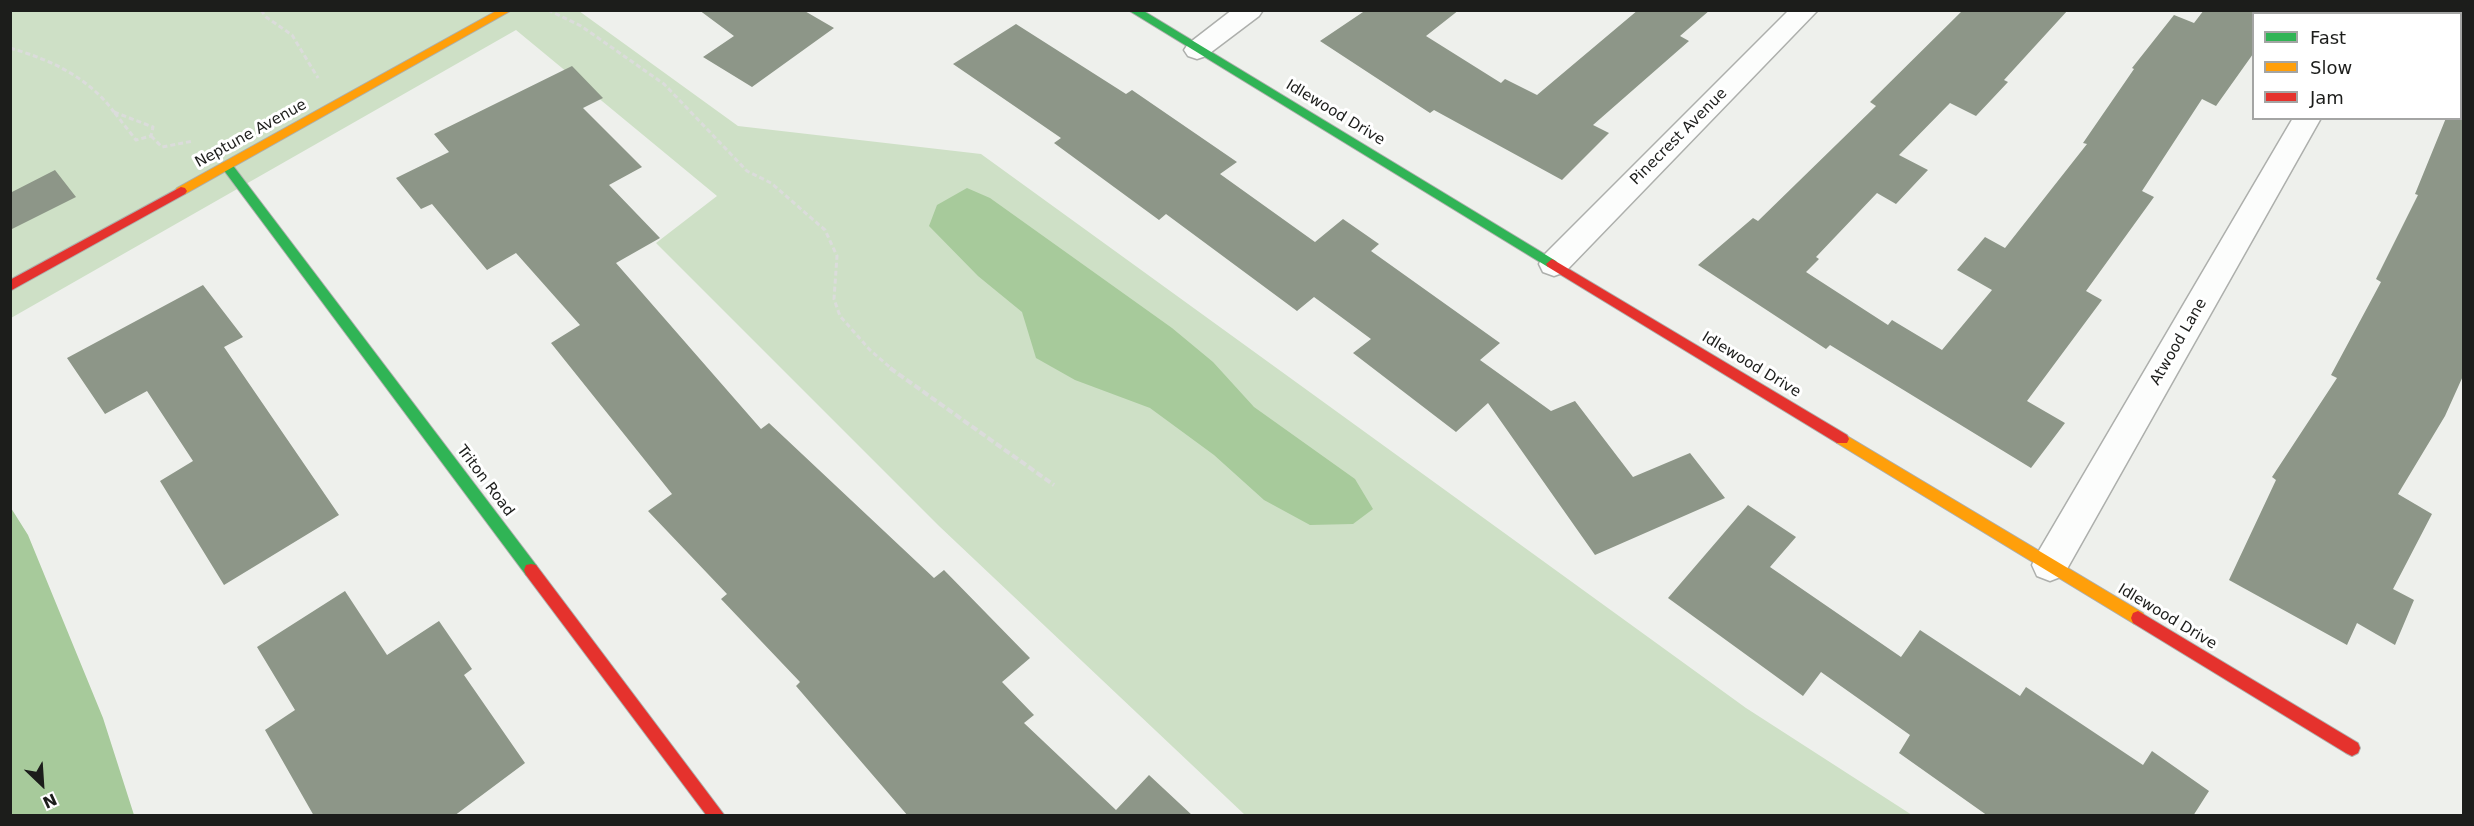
<!DOCTYPE html>
<style>
body{margin:0}
#map{position:relative;width:2474px;height:826px;overflow:hidden;background:#eef0ec;font-family:"DejaVu Sans",sans-serif}
canvas{display:block}
.frame{position:absolute;inset:0;border:12px solid #1c1d1b;pointer-events:none}
.legend{position:absolute;left:2252px;top:12px;width:210px;height:108px;box-sizing:border-box;background:#fff;border:2px solid #a4a5a4;margin:0;padding:8px 10px;list-style:none;font-size:18px;color:#1c1d1b}
.legend li{display:flex;align-items:center;gap:12px;height:30px}
.legend b{width:30px;border:2px solid #a4a5a4}
.north{position:absolute;left:12px;top:754px;width:60px;height:60px;-webkit-text-stroke:4px #fff;paint-order:stroke;rotate:155deg;font-size:16px;font-weight:700;line-height:24px;text-align:center;color:#1c1d1b}
.north::after{content:'';display:block;margin:auto;width:21px;height:27px;background:#1c1d1b;clip-path:polygon(50% 0,100% 100%,50% 72%,0 100%)}
</style>
<div id="map">
<canvas width="2474" height="826"></canvas>
<div class="frame"></div>
<ul class="legend">
<li><b style="height:8px;background:#30b455"></b>Fast</li>
<li><b style="height:8px;background:#ff9f0a"></b>Slow</li>
<li><b style="height:8px;background:#e5322d"></b>Jam</li>
</ul>
<div class="north">N</div>
</div>
<script>
const g = document.querySelector('canvas').getContext('2d');
g.lineJoin = 'round';
function fillPath(path, color) { g.fillStyle = color; g.fill(path, 'evenodd'); }
function stroke(path, color, width, dash) { g.strokeStyle = color; g.lineWidth = width; g.lineCap = dash ? 'butt' : 'round'; g.setLineDash(dash || []); g.stroke(path); }
function write(font, color, halo, rows, align = 'center') {
  g.font = font + ' "DejaVu Sans",sans-serif'; g.lineWidth = 6; g.setLineDash([]); g.textBaseline = 'middle'; g.strokeStyle = halo; g.fillStyle = color; for (const [text, x, y, turn = 0] of rows) {
    g.save(); g.translate(x, y); g.rotate((+turn || 0) * Math.PI / 180); g.textAlign = isNaN(turn) ? turn : align; if (halo) g.strokeText(text, 0, 0); g.fillText(text, 0, 0); g.restore();
  }
}
const green = new Path2D(`
 M11 11H579L738 126 981 154 1746 708 1912 815H1245L939 526 656 243 717 196 516 30 11 318Z`);
const water = new Path2D(`
 M967 188 990 198 1172 328 1213 362 1254 407 1355 479 1373 509 1353 524 1310 525 1264 500 1214 455 1150 408 1075 380 1036 358 1022 312 978 276 929 226 937 205Z
 M11 508 28 535 103 718 134 815H11Z`);
const building = new Path2D(`
 M699 10H803L834 28 752 87 703 57 734 36Z
 M1366 10H1459L1426 36 1501 83 1505 79 1537 95 1638 10H1710L1680 36 1689 41 1593 125 1609 133 1562 180 1434 110 1430 113 1320 41Z
 M1963 10H2068L2004 80 2008 82 1976 116 1950 103 1899 155 1928 170 1896 204 1877 193 1816 257 1819 259 1806 272 1888 325 1892 320 1942 350 1992 290 1957 270 1985 237 2005 248 2087 144 2083 143 2134 69 2132 68 2174 15 2194 23 2204 10H2253V54L2216 106 2202 99 2142 191 2154 197 2086 291 2102 300 2027 401 2065 423 2031 468 1830 345 1826 349 1698 265 1753 218 1758 221 1876 106 1870 102Z
 M1016 24 1126 94 1132 90 1237 162 1220 174 1315 242 1343 219 1379 244 1371 251 1500 343 1480 360 1551 411 1575 401 1633 477 1690 453 1725 498 1595 555 1488 403 1456 432 1353 353 1371 339 1314 297 1297 311 1166 214 1159 220 1054 143 1061 138 953 64Z
 M572 66 603 98 583 108 642 167 609 185 660 238 616 263 761 429 769 423 934 578 944 570 1030 658 1002 682 1034 715 1024 723 1116 810 1149 775 1193 816H908L796 686 800 682 721 599 727 594 648 511 672 494 551 343 580 325 516 253 487 270 432 204 421 209 396 178 449 152 434 134Z
 M2463 78V376L2445 416 2398 494 2432 514 2393 589 2414 600 2395 645 2357 623 2347 645 2229 580 2276 480 2272 477 2337 378 2331 375 2381 282 2376 279 2418 195 2415 194 2446 118H2460V83Z
 M55 170 76 197 10 230V193Z
 M203 285 243 337 224 347 339 515 224 585 160 481 193 461 147 391 105 414 67 358Z
 M1748 505 1796 537 1770 567 1901 657 1920 630 2020 696 2026 687 2143 765 2152 751 2209 791 2193 816H1988L1899 753 1910 735 1821 672 1803 696 1668 598Z
 M345 591 387 655 439 621 472 669 464 675 525 763 454 816H314L265 730 295 710 257 647Z`);
const pathFar1 = new Path2D(`
 M261 10 266 17 292 35 318 78
 M548 10 581 26 664 84 747 171 771 183 825 230 837 256 834 299 840 316 870 350 892 369
 M10 48C51 60 88 77 114 112
 M114 112 153 127 151 136 136 140Z
 M151 136 162 147 193 141`);
const path = new Path2D(`
 M890 368 1054 485`);
const street = new Path2D(`
 M1232 10H1263L1259 16 1206 56 1197 59 1188 56 1184 50 1188 44Z
 M1789 10H1818L1565 272 1554 276 1543 272 1539 264 1543 256Z
 M2356 10H2382L2381 14H2355Z
 M2293 118H2321L2063 576 2050 581 2037 576 2032 565 2037 554Z`);
const fast = new Path2D(`
 M1128 10H1142L1556 261 1558 264 1556 267H1548Z
 M227 162 231 163 536 565 538 570 536 575 531 576 526 575 223 169 221 166Z`);
const slow = new Path2D(`
 M498 10H512L185 194H177L175 191 177 188Z
 M1842 433 2143 613 2145 618 2143 623 2138 625 2133 623 1837 443 1835 439 1837 435Z`);
const jam = new Path2D(`
 M181 187 185 188 187 191 185 194 10 291V280Z
 M1552 259 1847 435 1849 439 1847 443H1837L1548 267 1546 264Z
 M531 564 536 565 725 816H707L526 575 524 570 526 565Z
 M2138 611 2358 743 2360 748 2358 753 2352 756 2346 753 2133 623 2131 618 2133 613Z`);
const streetNames = [
 ["Idlewood Drive",1335,113,31],
 ["Neptune Avenue",251,134,-29],
 ["Pinecrest Avenue",1679,137,-45],
 ["Atwood Lane",2179,342,-60],
 ["Idlewood Drive",1751,365,31],
 ["Triton Road",485,481,53],
 ["Idlewood Drive",2167,617,31]
];
fillPath(green, '#cee0c6');
fillPath(water, '#a7ca9b');
fillPath(building, '#8d9688');
stroke(street, '#adafac', 3);
stroke(fast, '#adafac', 2);
stroke(slow, '#adafac', 2);
stroke(jam, '#adafac', 2);
stroke(pathFar1, '#dbdcdb', 3, [5, 3]);
stroke(path, '#dbdcdb', 4, [7, 3]);
fillPath(street, '#fcfdfc');
fillPath(fast, '#30b455');
fillPath(slow, '#ff9f0a');
fillPath(jam, '#e5322d');
write('15px', '#1c1d1b', '#fff', streetNames);
</script>
